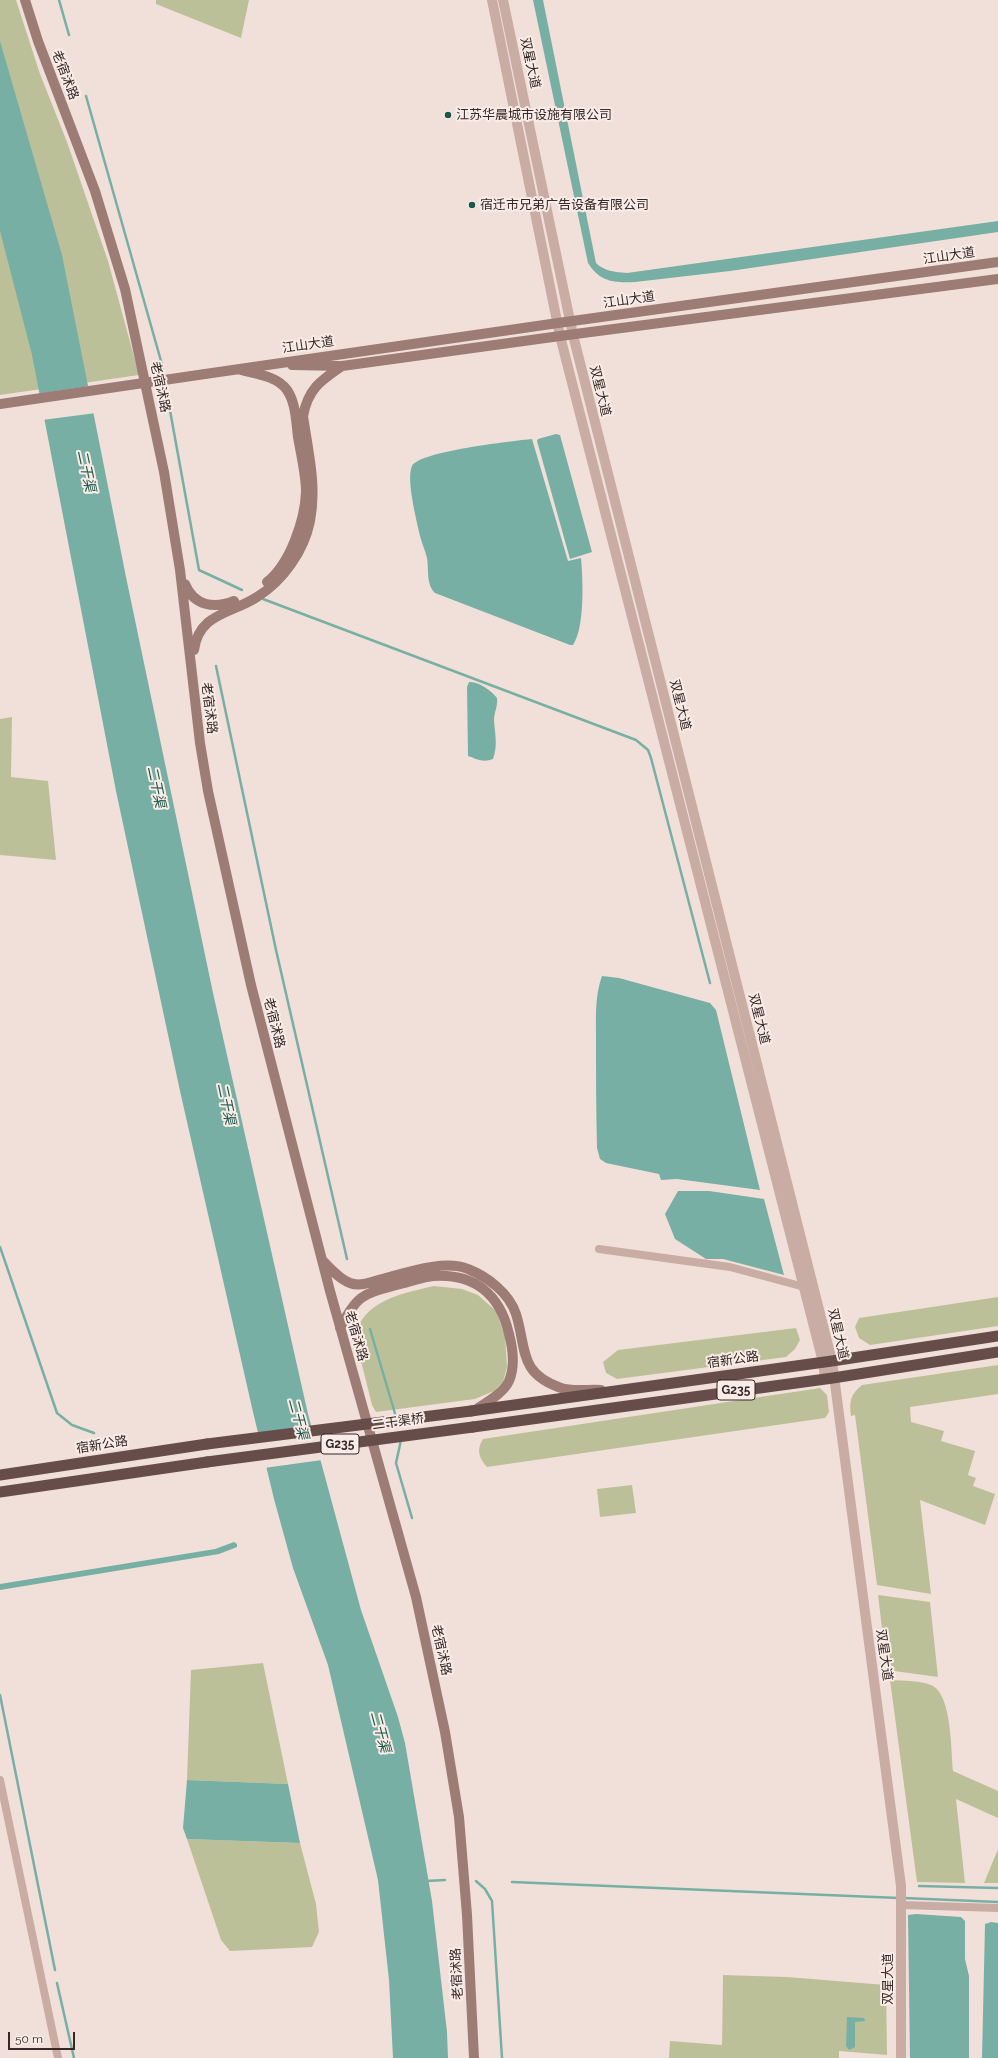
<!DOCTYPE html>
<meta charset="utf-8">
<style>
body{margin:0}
#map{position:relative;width:998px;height:2058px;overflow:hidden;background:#f1e0d9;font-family:Raleway,sans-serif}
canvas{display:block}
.scale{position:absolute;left:8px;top:2032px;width:67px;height:18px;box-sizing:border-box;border:2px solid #352826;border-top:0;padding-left:5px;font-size:12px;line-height:14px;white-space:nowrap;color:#352826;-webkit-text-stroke:3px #f9ebe5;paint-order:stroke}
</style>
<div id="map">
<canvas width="998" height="2058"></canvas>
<div class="scale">50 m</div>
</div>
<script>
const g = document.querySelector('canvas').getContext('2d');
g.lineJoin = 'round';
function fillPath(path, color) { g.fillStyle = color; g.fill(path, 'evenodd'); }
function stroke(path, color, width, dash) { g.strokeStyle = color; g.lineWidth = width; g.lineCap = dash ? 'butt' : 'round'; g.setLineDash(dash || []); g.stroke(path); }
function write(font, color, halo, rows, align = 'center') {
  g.font = font + ' Raleway,"Noto Sans SC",sans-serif'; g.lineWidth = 4; g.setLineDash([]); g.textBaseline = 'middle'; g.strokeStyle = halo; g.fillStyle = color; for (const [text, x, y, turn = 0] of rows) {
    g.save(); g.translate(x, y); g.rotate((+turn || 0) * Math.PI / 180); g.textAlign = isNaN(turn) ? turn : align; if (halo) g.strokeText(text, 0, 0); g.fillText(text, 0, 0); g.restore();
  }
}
const green = new Path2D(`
 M0 0H16L40 74 67 142 108 261 139 375 0 395Z
 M156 0H249L241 38 156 4Z
 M12 717 11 777 48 781 56 860 0 855V719Z
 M434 1286 462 1289 478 1295 496 1311 505 1336 507 1367 503 1382 494 1391 475 1399 376 1412 372 1405 355 1337C362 1300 404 1293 434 1286Z
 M998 1297V1326L870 1345 859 1338 855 1327 859 1318Z
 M796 1328 800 1340 795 1349 786 1357 617 1379 606 1373 603 1362 618 1350Z
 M998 1365V1394L910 1407 911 1422 944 1431 941 1441 975 1451 968 1475 976 1478 973 1486 995 1494 985 1525 920 1500 931 1594 877 1585 855 1415 851 1416C849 1401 851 1394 862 1385Z
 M820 1388 827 1395 829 1412 825 1418 487 1467C479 1458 476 1450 483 1439Z
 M632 1485 636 1513 600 1517 597 1489Z
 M878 1595 930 1602 938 1677 887 1670Z
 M263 1663 288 1784 187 1780 191 1670Z
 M890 1680C903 1681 922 1680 933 1686 952 1697 951 1751 953 1771L998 1791V1818L956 1799 965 1883 917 1882Z
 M187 1839 300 1843 316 1904 319 1932 312 1947 230 1951 221 1940Z
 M998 1849V1883H984Z
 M723 1975 787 1977 886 1985 887 2055 839 2051V2058H669L670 2041 722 2045Z`);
const water = new Path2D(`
 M533 0H543L596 263C604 271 615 272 627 273L998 221V232L730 271 635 282C614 283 600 282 588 263Z
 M0 41 62 255 126 577 213 993 308 1414 361 1610 398 1717 405 1743 432 1901 447 2032 448 2058H393L389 1980 378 1880 328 1665 293 1568 274 1499 253 1412 180 1091 116 791 32 355 0 231Z
 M556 434 560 435 592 552 570 559 537 441 538 439Z
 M532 439 568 561 581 558C583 580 585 627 573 645H570L435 593C426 584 429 570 427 558 425 550 421 541 419 532 416 517 406 479 412 466 420 451 513 441 532 439Z
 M469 682C478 681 492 691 497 698 498 706 494 713 494 720 495 735 498 745 493 759 483 763 477 759 468 756L467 687Z
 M602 976 619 978 710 1003 716 1010 760 1190 677 1179 661 1180 659 1174 606 1163 600 1159 597 1148C596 1110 596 1072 596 1034 596 1015 595 995 602 976Z
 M678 1191H709L764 1199 784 1275 723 1259H706L675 1239 665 1214Z
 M234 1542 237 1544V1547L219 1554 0 1590V1584L215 1549Z
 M187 1780 288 1784 300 1843 187 1839 183 1828Z
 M916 1914 961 1917 965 1921V1959L969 1976V2058H910L908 1915Z
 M991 1922 998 1923V2058H982L985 1924Z
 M847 2017 864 2018 865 2021 855 2022V2047L849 2050 846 2046Z`);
const pier = new Path2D(`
 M90 386 96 413 42 420 37 394Z
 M313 1426 322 1460 264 1468 256 1434Z`);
const stream = new Path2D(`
 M59 0 69 35
 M86 96 161 361 164 378
 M165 383 199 570 242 590
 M263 599 636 740 648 750 651 758 710 983
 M216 666 276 950 347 1259
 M0 1247 57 1413 72 1425 94 1433
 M370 1329 396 1417
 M401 1440 396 1463 412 1518
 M0 1695 55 1970
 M426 1881 445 1880
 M476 1881 485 1889 492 1901 502 2058
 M512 1882 899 1898
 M919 1886 998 1888
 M904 1898 998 1902
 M57 1983 74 2058`);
const minor = new Path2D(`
 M599 1249 730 1267 808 1288
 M0 1780 58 2058
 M901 1905 998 1908`);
const tertiary = new Path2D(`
 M492 0 560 336 823 1362 825 1379
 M503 0 573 335 832 1361 901 1886V2058`);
const secondary = new Path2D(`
 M25 0 38 41 95 191 125 289 164 472 180 570 200 743 208 791 251 985 330 1291 416 1597 445 1732 459 1817 467 1915 474 2058
 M292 365 342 366 560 336 998 279
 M241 370C256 374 277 376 287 390 296 403 296 422 298 437 301 455 306 474 306 492 305 520 290 564 267 582
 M205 374 558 323 998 262
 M185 584C194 606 214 609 234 601
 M194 650C199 613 231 614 257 597 283 581 304 551 310 521 317 486 308 451 303 416 308 389 320 381 342 366
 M322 1260C330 1268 339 1279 350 1283 360 1287 372 1282 382 1279 405 1273 445 1259 468 1269 488 1277 509 1293 516 1314 527 1349 518 1373 561 1388 572 1392 589 1389 601 1390
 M340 1328C358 1293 364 1294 400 1284 411 1282 422 1277 433 1276 474 1273 500 1294 509 1334 513 1349 515 1367 509 1381 503 1394 485 1403 474 1411`);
const trunk = new Path2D(`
 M471 1411 832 1361 998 1336
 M473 1427 833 1378 998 1352
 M0 1475 207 1444
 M0 1492 207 1462`);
const secondaryBridge = new Path2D(`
 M0 404 205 374`);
const trunkBridge = new Path2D(`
 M207 1444 471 1411
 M207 1462 473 1427`);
const markers = [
 [448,115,4,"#1c574d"],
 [472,205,4,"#1c574d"]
];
const shields = [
 [736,1390,38],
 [340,1444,38]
];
const shieldNames = [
 ["G235",736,1390],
 ["G235",340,1444]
];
const streetNames = [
 ["双星大道",530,63,78],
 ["老宿沭路",65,75,69],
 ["江山大道",949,256,-8],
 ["江山大道",629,300,-8],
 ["江山大道",308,345,-8],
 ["老宿沭路",160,387,78],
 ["双星大道",600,391,76],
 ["双星大道",680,705,76],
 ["老宿沭路",209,708,83],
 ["双星大道",759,1019,76],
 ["老宿沭路",274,1023,76],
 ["双星大道",838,1334,77],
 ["老宿沭路",356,1336,74],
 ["宿新公路",733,1360,-8],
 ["二干渠桥",398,1422,-8],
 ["宿新公路",102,1445,-9],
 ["老宿沭路",441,1650,78],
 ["双星大道",884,1655,82],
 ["老宿沭路",457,1974,-93],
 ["双星大道",888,1979,-90]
];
const poiNames = [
 ["江苏华晨城市设施有限公司",456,115],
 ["宿迁市兄弟广告设备有限公司",480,205]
];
const waterNames = [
 ["二干渠",86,471,78],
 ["二干渠",156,787,78],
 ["二干渠",226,1104,78],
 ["二干渠",298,1419,75],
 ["二干渠",380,1732,75]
];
fillPath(green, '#bcc099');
fillPath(water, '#78afa4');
fillPath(pier, '#f1e0d9');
stroke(stream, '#78afa4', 2.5);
stroke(minor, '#c9ada5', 8);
stroke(tertiary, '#c9ada5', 10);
stroke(secondary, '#9d7c76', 10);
stroke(trunk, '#664d4a', 11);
stroke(secondaryBridge, '#9d7c76', 10);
stroke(trunkBridge, '#664d4a', 11);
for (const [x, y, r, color] of markers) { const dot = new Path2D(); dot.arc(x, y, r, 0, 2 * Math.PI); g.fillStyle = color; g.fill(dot); stroke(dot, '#f9ebe5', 1.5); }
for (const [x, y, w] of shields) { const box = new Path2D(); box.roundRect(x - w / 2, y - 10, w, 20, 3); g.fillStyle = '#f9ebe5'; g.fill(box); stroke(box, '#352826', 1); }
write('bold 12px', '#352826', null, shieldNames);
write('13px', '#352826', '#f9ebe5', streetNames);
write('13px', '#352826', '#f9ebe5', poiNames, 'left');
write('italic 14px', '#1c574d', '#f9ebe5', waterNames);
</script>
